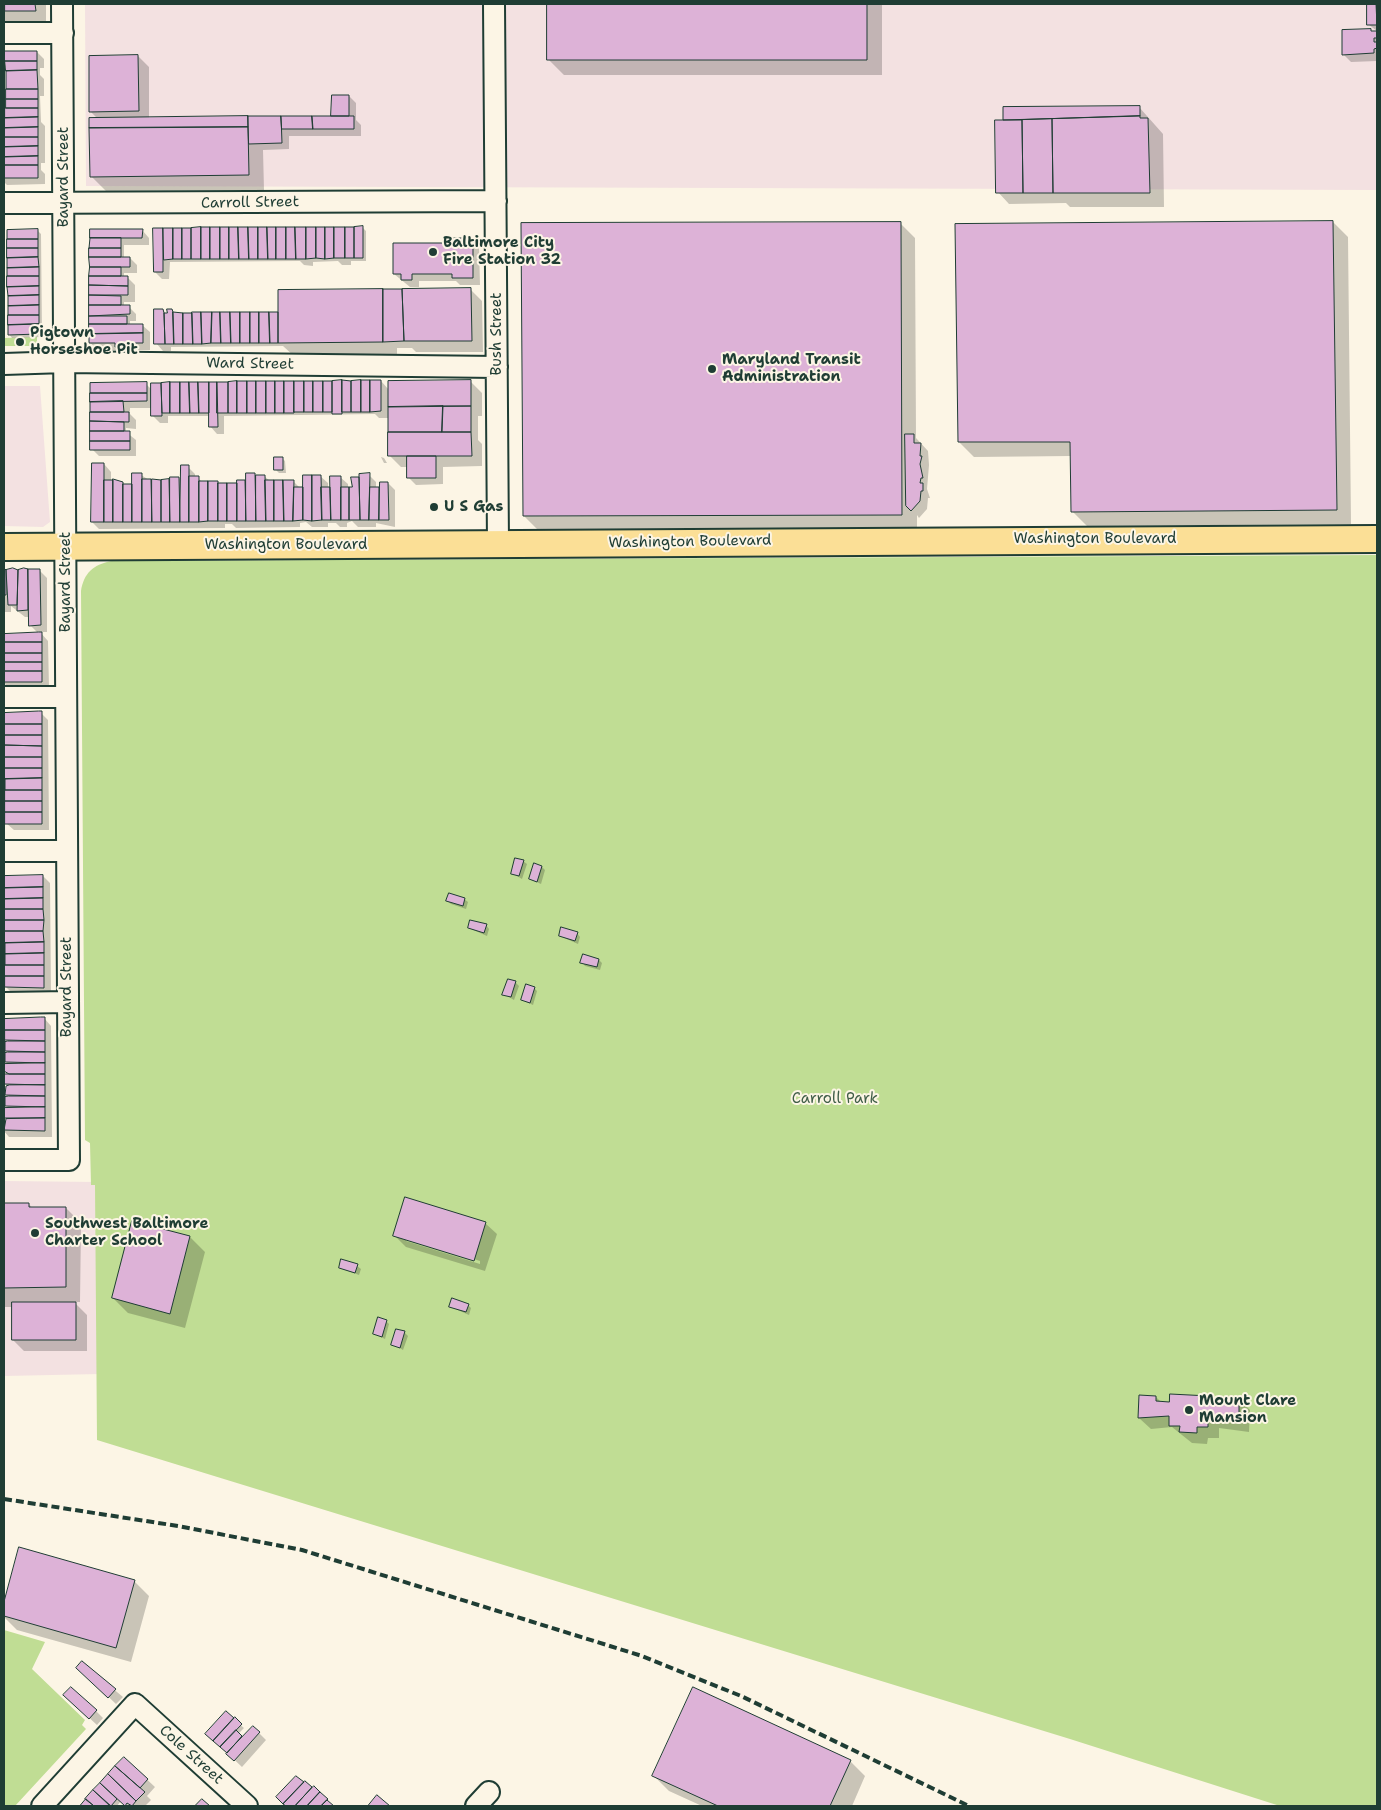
<!DOCTYPE html>
<style>
body{margin:0}
#map{position:relative;width:1381px;height:1810px;overflow:hidden;background:#fcf5e5;font-family:"Shantell Sans",sans-serif}
canvas{display:block}
.frame{position:absolute;inset:0;border:5px solid #1f3d34;pointer-events:none}
</style>
<div id="map">
<canvas width="1381" height="1810"></canvas>
<div class="frame"></div>
</div>
<script>
const g = document.querySelector('canvas').getContext('2d');
g.lineJoin = 'round';
function fillPath(path, color) { g.fillStyle = color; g.fill(path, 'evenodd'); }
function stroke(path, color, width, dash) { g.strokeStyle = color; g.lineWidth = width; g.lineCap = dash ? 'butt' : 'round'; g.setLineDash(dash || []); g.stroke(path); }
function write(font, color, halo, rows, align = 'center') {
  g.font = font + ' "Shantell Sans",sans-serif'; g.lineWidth = 4; g.setLineDash([]); g.textBaseline = 'middle'; g.strokeStyle = halo; g.fillStyle = color; for (const [text, x, y, turn = 0] of rows) {
    g.save(); g.translate(x, y); g.rotate((+turn || 0) * Math.PI / 180); g.textAlign = isNaN(turn) ? turn : align; if (halo) g.strokeText(text, 0, 0); g.fillText(text, 0, 0); g.restore();
  }
}
const built = new Path2D(`
 M85 4H1377V190L86 186Z
 M4 386H40L50 522 43 527 4 526Z
 M4 1181 97 1182 100 1374 4 1376Z`);
const green = new Path2D(`
 M37 337V346H4V338Z
 M1377 555V1806H1280L1070 1739 97 1440 95 1185H91L90 1143 85 1140 81 591C84 573 93 565 111 561Z
 M4 1630 45 1642 32 1669 85 1720 82 1725 86 1729 15 1806H4Z`);
const shadow = new Path2D(`
 M4 4H46V22H20V26H4Z
 M558 4H882V75H564L549 60Z
 M1368 4H1377V31L1368 24Z
 M1376 33 1377 61 1351 62 1343 54Z
 M4 52H37L44 59V68H40V75L44 79V96H40L41 122 45 126V163H41V170L45 174V184L7 185 4 182V119H8L7 68 4 67Z
 M138 56 149 67V119L332 117 349 96 356 103V120L361 125V136H289V149L263 150 264 190 106 191 91 176 98 119 91 112Z
 M1139 107 1163 134 1164 207H1070L1066 203 1009 204 998 192 1004 108Z
 M1333 222 1348 237 1351 524 1087 526 1072 511 1071 456 974 457 959 442Z
 M900 223 915 238 916 438 928 451 929 465 927 489 930 498H928L927 509 919 518 917 515V530L539 531 524 516Z
 M363 228 366 231V261H351V265H342L338 261 313 262V266L304 265 300 261 170 262 169 279H162L155 272V229Z
 M142 230 149 238V245H124V258H130L137 265V273H124V277H127L135 285V302H124V307H129L136 314V321H130V325H142L150 332V350H138V354H123L120 350H98L90 343 92 238Z
 M38 231 41 234 42 337 12 338 9 334Z
 M472 239 479 246 480 285H460L456 281H419V287H410L394 274 453 244Z
 M471 290 482 301 483 352H416L412 348H397V356L295 357 283 346 171 347V351H163L156 343 162 310 168 316 172 310 175 314 277 313Z
 M381 381 389 390 471 382 482 393V416H478V440L482 444V466L443 467V484L416 485 408 477V467H401L390 456 389 418H379L375 414 224 416V434H217L210 426V416H168V423H160L152 415V408H130V414L136 420V429L126 428V432L136 440V456H99L92 449 91 384H146L152 390V384Z
 M381 457 384 458 387 463H384Z
 M282 458 285 461 286 473H279L276 470Z
 M104 464 111 472V481L117 480 125 485H133L141 475 154 483V481L182 478 188 467 195 474V477L203 482 227 484 248 481 247 474 264 476 270 481H293L301 489 320 476 328 483V488L332 490 340 477 348 484V488H353V478L361 479 369 475 376 482V488L381 490 388 483 395 490V527L376 523V527H358L352 521 347 523V527H340L336 523H328V527H312L306 522 300 523V527L236 528 232 524H225V528L99 529 92 522Z
 M39 570 47 578V632H40L48 641 49 688H9L4 683V635L39 634 30 625V617H25L11 606V612H4V571Z
 M41 713 48 720 49 830H14L6 823 4 714Z
 M523 861 527 864 522 879 512 873Z
 M542 867 545 870 541 884 530 879Z
 M43 876 50 883 51 994H13L6 987 4 978 6 957 4 958V922H6L4 877Z
 M464 899 468 902 466 909 451 904 447 901Z
 M486 925 489 929 487 936 469 928Z
 M577 933 580 937 578 944 560 936Z
 M599 960 602 963 600 970 585 966 582 962Z
 M515 982 519 986 514 1000 504 994Z
 M534 988 537 991 533 1005 522 1000Z
 M44 1018 51 1026 52 1137H9L4 1131V1120H6L4 1118 10 1109 7 1106 9 1097 7 1095 9 1088 5 1084 6 1073 4 1071V1065H10L6 1062 10 1054 6 1050 9 1042 4 1036V1020Z
 M4 1204H29L33 1209 66 1208 81 1223 80 1302H74L87 1315V1351H24L13 1340V1307H4Z
 M133 1222 190 1237 205 1252 185 1328 128 1313 113 1298Z
 M485 1223 497 1234 485 1271 406 1247 394 1235ZM406 1238 480 1261V1264L406 1241Z
 M357 1266 361 1269 359 1275 340 1268Z
 M468 1305 471 1308 469 1315 451 1307Z
 M386 1321 389 1324 385 1339 375 1334Z
 M404 1332 408 1336 403 1350 393 1344Z
 M1156 1397 1162 1403H1171L1208 1397 1216 1405H1222L1239 1399 1250 1410 1249 1432 1219 1428V1438H1208L1207 1444 1192 1443 1172 1427 1151 1429 1139 1418Z
 M20 1549 134 1581 149 1596 131 1662 17 1630 4 1617V1607Z
 M82 1663 123 1697 116 1704 78 1668Z
 M72 1702 96 1711 103 1718 97 1725Z
 M226 1713 244 1728 238 1734 243 1738 253 1727 266 1740 242 1767 207 1734Z
 M124 1758 155 1787 147 1796 151 1800 145 1806H126L121 1801 117 1806H80L93 1792 97 1796 98 1794 94 1790Z
 M850 1761 865 1776 852 1806H702L669 1791 654 1776Z
 M296 1777 319 1793 333 1806H287L278 1797Z`);
const building = new Path2D(`
 M5 4H35L36 11H5Z
 M547 4H867V60H547Z
 M1367 4H1376L1377 25H1367Z
 M1371 29V31H1377V38H1374V42H1377V48L1374 49V53L1342 55V30Z
 M4 51H37V61H5Z
 M138 55 139 111 89 112V56Z
 M5 61H37V70L6 71Z
 M37 70 38 89H6V71Z
 M6 89H38V99H6Z
 M332 95H349V116H331Z
 M6 99H38V108H6Z
 M1140 106V116L1003 120V107Z
 M5 108H38V117L5 118Z
 M248 116H281L282 143 249 144Z
 M248 116V127L89 128V118Z
 M281 116H312L313 129H282Z
 M312 116H354V129H313Z
 M1140 116V118H1148L1150 193H1053L1052 119Z
 M38 117V127L4 128V118Z
 M1052 119 1053 193H1023L1022 120Z
 M995 120H1022L1023 193H996Z
 M38 127V137H4V128Z
 M248 127 249 175 90 177 89 128Z
 M4 137H38V146L4 147Z
 M38 146V156L4 157V147Z
 M38 156V165H4V157Z
 M4 165H38V178H4Z
 M1333 221 1337 510 1071 512 1070 442H958L955 224Z
 M901 222 902 515 523 516 521 223Z
 M363 226V258H354V227Z
 M201 227H210V259H201Z
 M201 227V259H191V228Z
 M210 227H220V259H210Z
 M220 227H229V259H220Z
 M229 227H238L239 259H229Z
 M238 227H248L249 259H239Z
 M248 227H258V259H249Z
 M258 227H267L268 259H258Z
 M267 227H276V259H268Z
 M276 227H286V259H276Z
 M286 227H295L296 259H286Z
 M295 227H306V259H296Z
 M306 227H316V258L306 259Z
 M316 227H325V259L316 258Z
 M325 227H334V258L325 259Z
 M334 227H345V258H334Z
 M345 227H354V258H345Z
 M153 228H163V272H154Z
 M163 228H173V259L164 260Z
 M173 228H182V259H173Z
 M182 228H191V259H182Z
 M38 229V239H7V230Z
 M90 229H143L142 238H90Z
 M121 238V248H89L90 238Z
 M452 238H473V278H452V274H412V280H401V274H393V243H452Z
 M7 239H38V248H7Z
 M7 248H38V257L7 258Z
 M89 248H121V257H89Z
 M38 257 39 267 7 268V258Z
 M89 257H130V267H90Z
 M39 267V276H7V268Z
 M90 267H121V276H89Z
 M7 276H39V286L7 287Z
 M89 276H128V286L89 285Z
 M89 285 128 286V295H89Z
 M39 286V295L8 296 7 287Z
 M471 288 472 341H404L402 289Z
 M383 289H402L404 341 383 342Z
 M383 289V342L278 343V290Z
 M39 295V305L8 306V296Z
 M89 295 121 296V305H89Z
 M39 305V315H8V306Z
 M89 305H130V314L89 316Z
 M154 309H163L164 313 165 344H154Z
 M167 309H172L173 312 174 344H165L164 313H167Z
 M173 312 183 313V344H174Z
 M192 312H201L202 344H193Z
 M201 312H212L211 343 202 344Z
 M212 312H220L221 343H211Z
 M220 312H230L231 343H221Z
 M230 312H240V343H231Z
 M240 312H250V343H240Z
 M250 312H259V343H250Z
 M259 312H269L270 343H259Z
 M269 312H278V343H270Z
 M183 313H192L193 344H183Z
 M8 315H39V324L8 325Z
 M89 316H127V324H89Z
 M39 324V334L8 335V325Z
 M89 324H143V333L89 334Z
 M143 333V343H131V347H115V343H89V334Z
 M342 380V414H332V381Z
 M342 380 351 381V412H342Z
 M361 380V412H351V381Z
 M361 380H370V412H361Z
 M370 380H381V411L370 412Z
 M471 380V406L388 407V381Z
 M237 381V413H228V382Z
 M237 381H247V413H237Z
 M247 381H256V413H247Z
 M256 381H266V413H256Z
 M266 381H275V413H266Z
 M275 381H284V413H275Z
 M284 381H294V413H284Z
 M294 381H304V412H294Z
 M304 381H313V412H304Z
 M313 381H323V412H313Z
 M323 381H332V412H323Z
 M147 382V393H90V383Z
 M170 382H180V413H170Z
 M170 382V413H162L161 383Z
 M180 382H189L190 413H180Z
 M189 382H198L199 413H190Z
 M198 382H209V413H199Z
 M209 382H217L218 427H209Z
 M217 382H228V413H217Z
 M151 383H161L162 416H151Z
 M90 393H147V401L90 402Z
 M123 401 124 412H90V402Z
 M443 406 442 432H388V407Z
 M443 406H471V432H442Z
 M90 412H129V422L90 421Z
 M90 421 124 422V431H90Z
 M90 431H130V441H90Z
 M388 432H471L472 456H388Z
 M905 434H914V443H921L920 456H922L920 464 923 478H921L920 483H923V491H921L920 501 911 511 906 506Z
 M90 441H130V450H90Z
 M407 456H436V478H407Z
 M274 457H283V470H274Z
 M92 463H104V522H91Z
 M181 465H189V522H180Z
 M132 473H142V522H132Z
 M246 473H255L256 521H246Z
 M370 473 369 520H360L359 474Z
 M256 475H265L266 521H256Z
 M303 475H312V521L303 520Z
 M312 475H321L322 520 312 521Z
 M189 476H199V522H189Z
 M330 476H341V520H331Z
 M170 477H179L180 522H170Z
 M351 477H359L360 520H349V487H352Z
 M113 479 123 482V522H113Z
 M142 479H151L152 522H142Z
 M152 479 161 480V522H152Z
 M169 479 170 522H161V480Z
 M104 480H113V522H104Z
 M237 480H245L246 521H237Z
 M265 480H274V521H266Z
 M274 480H283L284 521H274Z
 M283 480H294L293 521H284Z
 M199 481H208V521L199 522Z
 M208 481H218V521H208Z
 M380 482H388L389 520H379Z
 M218 483H227V521H218Z
 M227 483H237V521H227Z
 M123 484H132V522H123Z
 M294 487H303V520L293 521Z
 M321 487H330L331 520H322Z
 M341 487H349V520H341Z
 M370 487H379V520H369Z
 M4 568 6 570V595H4V606Z
 M13 568 18 570 17 605H8L6 570Z
 M24 568 28 569V610L17 611 18 570Z
 M28 569H40L41 625 29 626Z
 M39 632H42V642H4V634Z
 M4 642H42V653H4Z
 M4 653H42V662H4Z
 M4 662H42V671H4Z
 M4 671H42V682H4Z
 M39 711H42V724H4V713Z
 M4 724H42V735H4Z
 M4 735H42V746L4 745Z
 M4 745 42 746V757H4Z
 M4 757H42V768H4Z
 M4 768H42V778L5 779Z
 M42 778V790H5V779Z
 M5 790H42V801H5Z
 M5 801H42V812H5Z
 M5 812H42V824H5Z
 M515 858 524 860 519 876 511 874Z
 M534 863 542 866 537 882 529 879Z
 M43 875V887L4 888V876Z
 M43 887V898L4 899V888Z
 M449 893 465 898 463 906 446 901Z
 M43 898V909H4V899Z
 M4 909H43L44 920H4Z
 M4 920H44L43 931H4Z
 M470 920 487 924 484 933 468 928Z
 M561 927 578 932 575 941 559 936Z
 M4 931H43L44 942 4 943Z
 M44 942V953L5 954V943Z
 M44 953V965H5V954Z
 M583 954 599 959 597 967 580 963Z
 M4 965H44V976H5Z
 M5 976H44V988L5 987Z
 M508 979 516 981 511 997 502 995Z
 M526 984 535 987 530 1003 521 1000Z
 M41 1017H45V1030H4V1019Z
 M5 1030H45V1041L5 1040Z
 M8 1041H45V1052L5 1051V1042Z
 M8 1052H45V1063L5 1062V1053Z
 M45 1063V1074H9L4 1071V1064Z
 M4 1074H45V1085L4 1084Z
 M45 1085V1096L5 1095 6 1086 9 1085Z
 M9 1096H45V1107L5 1106V1097Z
 M45 1107V1118H4V1108Z
 M45 1118V1131L4 1130 6 1119Z
 M405 1197 486 1222 474 1261 393 1236Z
 M4 1203H29V1207H66V1287L4 1288Z
 M132 1221 190 1236 170 1314 112 1298Z
 M341 1259 358 1264 355 1273 339 1268Z
 M452 1298 469 1304 466 1312 449 1307Z
 M12 1302H76V1340H12Z
 M378 1317 387 1320 382 1337 373 1334Z
 M396 1329 405 1331 400 1348 391 1345Z
 M1170 1394 1209 1396V1403L1221 1404V1397L1239 1398V1421L1208 1418V1427H1197V1433L1179 1432 1180 1426H1169V1416L1138 1418 1139 1395 1156 1396V1401L1169 1402Z
 M19 1547 135 1580 116 1648 4 1616V1602Z
 M82 1661 116 1689 108 1698 76 1668Z
 M71 1687 97 1710 89 1719 63 1695Z
 M693 1687 851 1760 830 1806H718L652 1776Z
 M226 1711 234 1718 213 1741 205 1734Z
 M235 1717 242 1724 220 1747 213 1741Z
 M253 1726 260 1732 234 1761 226 1754Z
 M236 1730 242 1736 227 1753 220 1747Z
 M124 1757 148 1779 140 1788 115 1766Z
 M115 1766 145 1792 136 1801 108 1774Z
 M108 1774 136 1801 132 1806 127 1803 125 1806 100 1783Z
 M296 1776 304 1782 283 1804 276 1797Z
 M305 1781 312 1787 295 1806H286L283 1804Z
 M100 1783 117 1799 111 1806 93 1790Z
 M314 1786 320 1792 307 1806H295Z
 M93 1790 110 1806H94L85 1799Z
 M320 1792 328 1799 321 1806H307Z
 M377 1795 390 1806H368Z
 M86 1799 94 1806H80Z
 M202 1799 210 1806H195Z
 M327 1800 334 1806H321Z`);
const minor = new Path2D(`
 M494 4 498 544
 M4 33H63
 M4 203 496 201
 M4 364 65 362 497 367
 M4 697H66
 M4 851H66
 M4 1003 68 1002
 M4 1160H69L62 4
 M42 1806 135 1704 247 1806
 M476 1806 489 1792`);
const major = new Path2D(`
 M4 547 1377 539`);
const rail = new Path2D(`
 M4 1499 178 1526 302 1550 642 1656 741 1696 969 1806`);
const markers = [
 [433,252,5,"#1f3d34"],
 [20,342,5,"#1f3d34"],
 [712,369,5,"#1f3d34"],
 [434,507,5,"#1f3d34"],
 [35,1233,5,"#1f3d34"],
 [1189,1410,5,"#1f3d34"]
];
const streetNames = [
 ["Bayard Street",64,177,-90],
 ["Carroll Street",250,203,-1],
 ["Bush Street",497,334,-90],
 ["Ward Street",250,364,1],
 ["Washington Boulevard",1095,539],
 ["Washington Boulevard",690,542,-1],
 ["Washington Boulevard",286,545],
 ["Bayard Street",66,582,-90],
 ["Bayard Street",67,987,-90],
 ["Cole Street",191,1755,42]
];
const poiNames = [
 ["Baltimore City",443,243],
 ["Fire Station 32",443,260],
 ["Pigtown",30,333],
 ["Horseshoe Pit",30,350],
 ["Maryland Transit",722,360],
 ["Administration",722,377],
 ["U S Gas",444,507],
 ["Southwest Baltimore",45,1224],
 ["Charter School",45,1241],
 ["Mount Clare",1199,1401],
 ["Mansion",1199,1418]
];
const parkNames = [
 ["Carroll Park",835,1099]
];
fillPath(built, '#f3e1e1');
fillPath(green, '#c0dd94');
fillPath(shadow, '#0003');
fillPath(building, '#ddb2d7');
stroke(building, '#1f3d34', 1);
stroke(minor, '#1f3d34', 24);
stroke(major, '#1f3d34', 30);
stroke(minor, '#fcf5e5', 20);
stroke(major, '#fbdf96', 26);
stroke(rail, '#1f3d34', 4, [8, 4]);
for (const [x, y, r, color] of markers) { const dot = new Path2D(); dot.arc(x, y, r, 0, 2 * Math.PI); g.fillStyle = color; g.fill(dot); stroke(dot, '#fcf5e5', 2); }
write('15px', '#1f3d34', '#fcf5e5', streetNames);
write('bold 15px', '#1f3d34', '#fcf5e5', poiNames, 'left');
write('15px', '#3f5d47', '#fcf5e5', parkNames);
</script>
